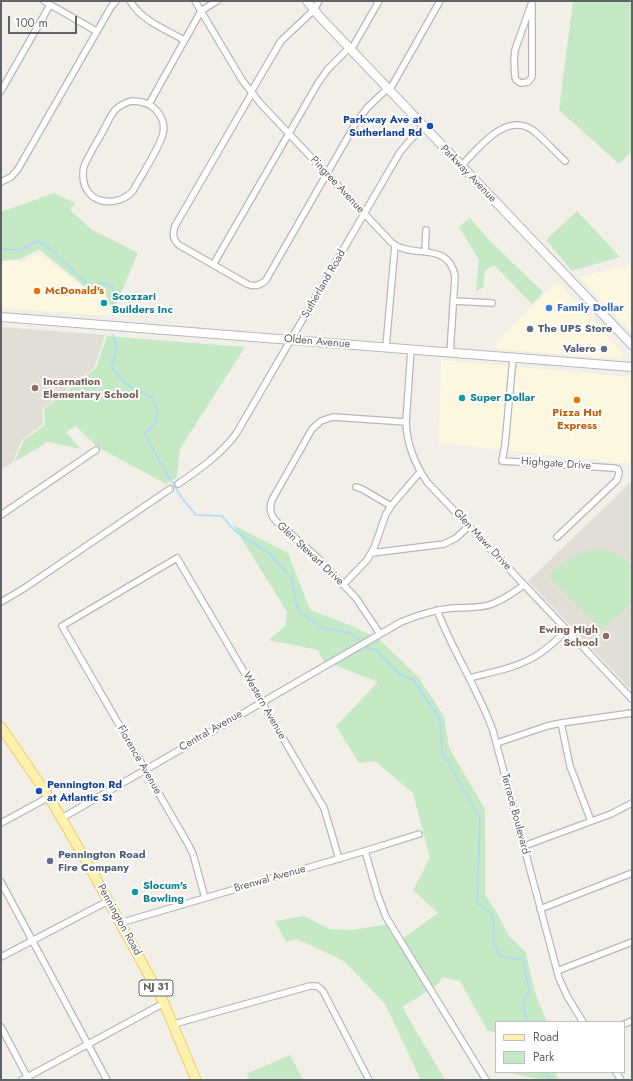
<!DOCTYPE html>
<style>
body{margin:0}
#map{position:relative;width:633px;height:1081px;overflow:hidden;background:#f1efe8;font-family:Jost,sans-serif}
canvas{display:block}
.frame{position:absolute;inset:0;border:2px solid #5f6368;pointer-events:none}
.legend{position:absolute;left:495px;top:1021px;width:130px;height:52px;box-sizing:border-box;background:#fff;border:1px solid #bfc1c3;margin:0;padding:5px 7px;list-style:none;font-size:12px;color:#5f6368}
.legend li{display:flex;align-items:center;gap:8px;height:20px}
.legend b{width:20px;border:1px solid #bfc1c3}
.scale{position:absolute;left:8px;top:16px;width:69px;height:18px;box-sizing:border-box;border:2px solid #5f6368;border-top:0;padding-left:5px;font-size:12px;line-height:14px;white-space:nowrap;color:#5f6368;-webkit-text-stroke:3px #fff;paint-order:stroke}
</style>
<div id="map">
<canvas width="633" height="1081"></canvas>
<div class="frame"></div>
<ul class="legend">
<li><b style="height:5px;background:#fff2af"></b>Road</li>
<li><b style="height:11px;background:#c5e8c5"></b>Park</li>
</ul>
<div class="scale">100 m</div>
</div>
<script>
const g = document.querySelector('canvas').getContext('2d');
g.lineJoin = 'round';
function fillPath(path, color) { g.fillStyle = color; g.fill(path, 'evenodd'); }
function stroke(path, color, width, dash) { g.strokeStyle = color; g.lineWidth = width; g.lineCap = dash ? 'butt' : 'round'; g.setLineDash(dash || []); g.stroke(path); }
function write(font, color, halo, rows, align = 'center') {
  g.font = font + ' Jost,sans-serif'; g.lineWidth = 4; g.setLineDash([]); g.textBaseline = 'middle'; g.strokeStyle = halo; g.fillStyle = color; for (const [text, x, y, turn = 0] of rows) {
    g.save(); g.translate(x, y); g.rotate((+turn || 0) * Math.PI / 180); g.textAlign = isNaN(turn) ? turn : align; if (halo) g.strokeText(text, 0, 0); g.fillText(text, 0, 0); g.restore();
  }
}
const commercial = new Path2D(`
 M40 254 88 291 110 295 112 316 1 308V261L22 262Z
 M632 264V333L580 277Z
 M557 282 623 353 621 359 497 349V342Z
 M441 360 632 377V464L439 443Z`);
const education = new Path2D(`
 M1 327 105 335 94 368 42 409 43 424 22 440 12 463 1 469Z
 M632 481V691L528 581Z`);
const green = new Path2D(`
 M573 1H632V151L619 164 559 110Z
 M54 193 75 203 70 210 91 229 138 253 113 312 103 288 89 290 39 249 20 259 1 261V212Z
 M577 211 620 257 572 271 546 240Z
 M470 218 490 241 543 292 532 304 494 265 485 270 483 288 476 291 479 260 459 227Z
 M107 336 245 347 180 449 177 477 166 484 96 446 76 426 66 432 81 449 48 442 14 462 24 440 45 425 44 409 96 368Z
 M233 525 288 553 310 610 355 627 380 640 419 678 444 716 449 748 485 809V895L497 913 509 936 526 953 535 993 547 1022H496V1033L487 1030 460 981 443 977 436 986 402 1007 445 1080H421L385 1004 344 961 297 939 286 942 275 921 304 916 329 929 352 930 390 924 398 942 438 913 413 890 430 858 413 793 375 761 359 763 336 726 378 682 324 661 318 650 269 640 285 626 287 612Z
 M601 549C614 551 622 556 632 565V602L602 630 549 576C566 560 577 552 601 549Z
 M290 1055 303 1080H250L246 1074Z
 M513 1072H556V1076L560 1080H541L540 1079 514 1074Z`);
const stream = new Path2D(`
 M1 249 21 250 38 241 49 248 90 286 104 283 113 288V315
 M113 335C117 348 118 353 111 366 124 386 131 387 152 397L158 411 154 424 145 434 165 471 182 498 196 515 222 516 235 531 270 554 291 578 298 610 322 628 351 633 362 642
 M365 645 368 648 376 650 397 672 413 680 440 719 442 752 480 818 477 902 493 915 494 943 500 956 523 960 529 990 523 1005 527 1022
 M545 1072 551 1080`);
const street = new Path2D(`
 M44 1 96 31
 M130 1C142 21 165 29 184 40
 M195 1 242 80 260 103 391 242C412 260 448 240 455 276L450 353
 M532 2V77L528 82 521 83 516 80 515 77 514 59 515 50Z
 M351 50 379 1
 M1 91 50 5
 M389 91 440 1
 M251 92 281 41 314 10 319 1
 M252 93 175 226C172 234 173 240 179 245L247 284C254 287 260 286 266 280L357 121 367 108 387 89
 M131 101C141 101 150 103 156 110 162 116 165 125 163 133 161 146 140 177 133 191 116 209 84 204 83 176 83 172 83 167 85 164 90 153 97 142 103 131 107 124 110 116 115 110 120 105 125 103 131 101Z
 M149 104 201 11 217 1
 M461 166C478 149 506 110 534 131 545 140 555 152 565 161
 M1 182 11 177 18 169 111 7 116 1
 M425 252 426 230
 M213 265 318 83 328 69 349 48
 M453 301 492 303
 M386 347 395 245
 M411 349 406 422C407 445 414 463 427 482L632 699
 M513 358 505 445 502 461 613 468 618 469 619 473 617 480 557 537
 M178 484C200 469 220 455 236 434L400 152 411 139 424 127
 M356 487 362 489 391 506
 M1 515 96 450
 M372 553 444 544 456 538 469 526
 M343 585 367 560 374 548 386 514 391 506 420 472
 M1 602 23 589 170 489
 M437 610C453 652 478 689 493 731L559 978 567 996 583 1022
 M380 634 356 598 317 557 276 521C270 515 269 508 272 500L312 429 321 421 333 417 406 422
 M469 678C492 672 518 668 539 654 549 647 558 639 567 630
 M561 723 570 766 591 821
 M497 743 547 726 561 723 632 713
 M62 818 401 622C418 615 434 610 452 608 466 607 479 609 492 604 504 600 514 592 524 585
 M1 823 49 797
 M524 846 611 814 632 803
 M365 851 378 896 386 917 486 1080
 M1 882 107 1080
 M205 898 193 854 188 844 62 626 177 558 324 808 339 859
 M540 909 632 873
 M120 923 365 851 419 834
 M1 957 108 901
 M557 971 632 942
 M174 1024 310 986H317L323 991 369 1080
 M624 1024 632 1021
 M1 1027 29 1080
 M616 1072 621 1080
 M22 1080 164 1003`);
const secondary = new Path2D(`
 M307 1 320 17 632 345
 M1 317 632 367`);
const primary = new Path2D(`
 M1 727 49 797 88 864 164 1003 196 1080`);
const markers = [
 [430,126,4,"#1a4fb4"],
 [37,291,4,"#e8710a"],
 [104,303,4,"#0f9aa8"],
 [549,308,4,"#3f7fe0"],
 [530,329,4,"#5c6f8a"],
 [604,349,4,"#5c6f8a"],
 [35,388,4,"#8d6e63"],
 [462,398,4,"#0f9aa8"],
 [577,400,4,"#e8710a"],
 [606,636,4,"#8d6e63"],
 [39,791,4,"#1a4fb4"],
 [50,861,4,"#5c6f8a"],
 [135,892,4,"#0f9aa8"]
];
const shields = [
 [156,988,34]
];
const shieldNames = [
 ["NJ 31",156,988]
];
const transitNames = [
 ["Parkway Ave at",422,120],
 ["Sutherland Rd",422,133],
 ["Pennington Rd",47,785,"left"],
 ["at Atlantic St",47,798,"left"]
];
const streetNames = [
 ["Parkway Avenue",468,174,46],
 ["Pingree Avenue",337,185,47],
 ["Sutherland Road",324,284,-60],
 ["Olden Avenue",317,342,5],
 ["Highgate Drive",556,464,4],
 ["Glen Mawr Drive",482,540,47],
 ["Glen Stewart Drive",310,554,43],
 ["Western Avenue",264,706,60],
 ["Central Avenue",211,731,-30],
 ["Florence Avenue",139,760,60],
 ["Terrace Boulevard",515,814,75],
 ["Brenwal Avenue",270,879,-16],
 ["Pennington Road",119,920,61]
];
const foodNames = [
 ["McDonald's",45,291],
 ["Pizza Hut",577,413,"center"],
 ["Express",577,426,"center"]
];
const cultureNames = [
 ["Scozzari",112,297],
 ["Builders Inc",112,310],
 ["Super Dollar",470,398],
 ["Slocum's",143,886],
 ["Bowling",143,899]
];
const shopNames = [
 ["Family Dollar",557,308]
];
const serviceNames = [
 ["The UPS Store",538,329],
 ["Valero",596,349,"right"],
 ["Pennington Road",58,855],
 ["Fire Company",58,868]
];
const educationNames = [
 ["Incarnation",43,382],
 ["Elementary School",43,395],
 ["Ewing High",598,630,"right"],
 ["School",598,643,"right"]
];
fillPath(commercial, '#fef7e0');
fillPath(education, '#e1ded6');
fillPath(green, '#c5e8c5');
stroke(stream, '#aadaff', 1.5);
stroke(street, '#b5b8bc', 8);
stroke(secondary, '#b6babf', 10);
stroke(primary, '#f2c960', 11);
stroke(street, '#fff', 5.5);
stroke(secondary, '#fff', 8);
stroke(primary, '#fff2af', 9);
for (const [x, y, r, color] of markers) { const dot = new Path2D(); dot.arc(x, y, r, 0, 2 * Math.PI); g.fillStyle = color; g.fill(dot); stroke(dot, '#fff', 1.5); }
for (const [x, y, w] of shields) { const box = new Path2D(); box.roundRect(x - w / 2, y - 8, w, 16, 3); g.fillStyle = '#fff'; g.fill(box); stroke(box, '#5f6368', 1); }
write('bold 10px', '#5f6368', null, shieldNames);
write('bold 11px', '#164399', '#fff', transitNames, 'right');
write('11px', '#5f6368', '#fff', streetNames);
write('bold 11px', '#c56008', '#fff', foodNames, 'left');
write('bold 11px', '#0d838f', '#fff', cultureNames, 'left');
write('bold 11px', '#366cbe', '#fff', shopNames, 'left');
write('bold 11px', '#4e5e75', '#fff', serviceNames, 'left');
write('bold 11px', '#785e54', '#fff', educationNames, 'left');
</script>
